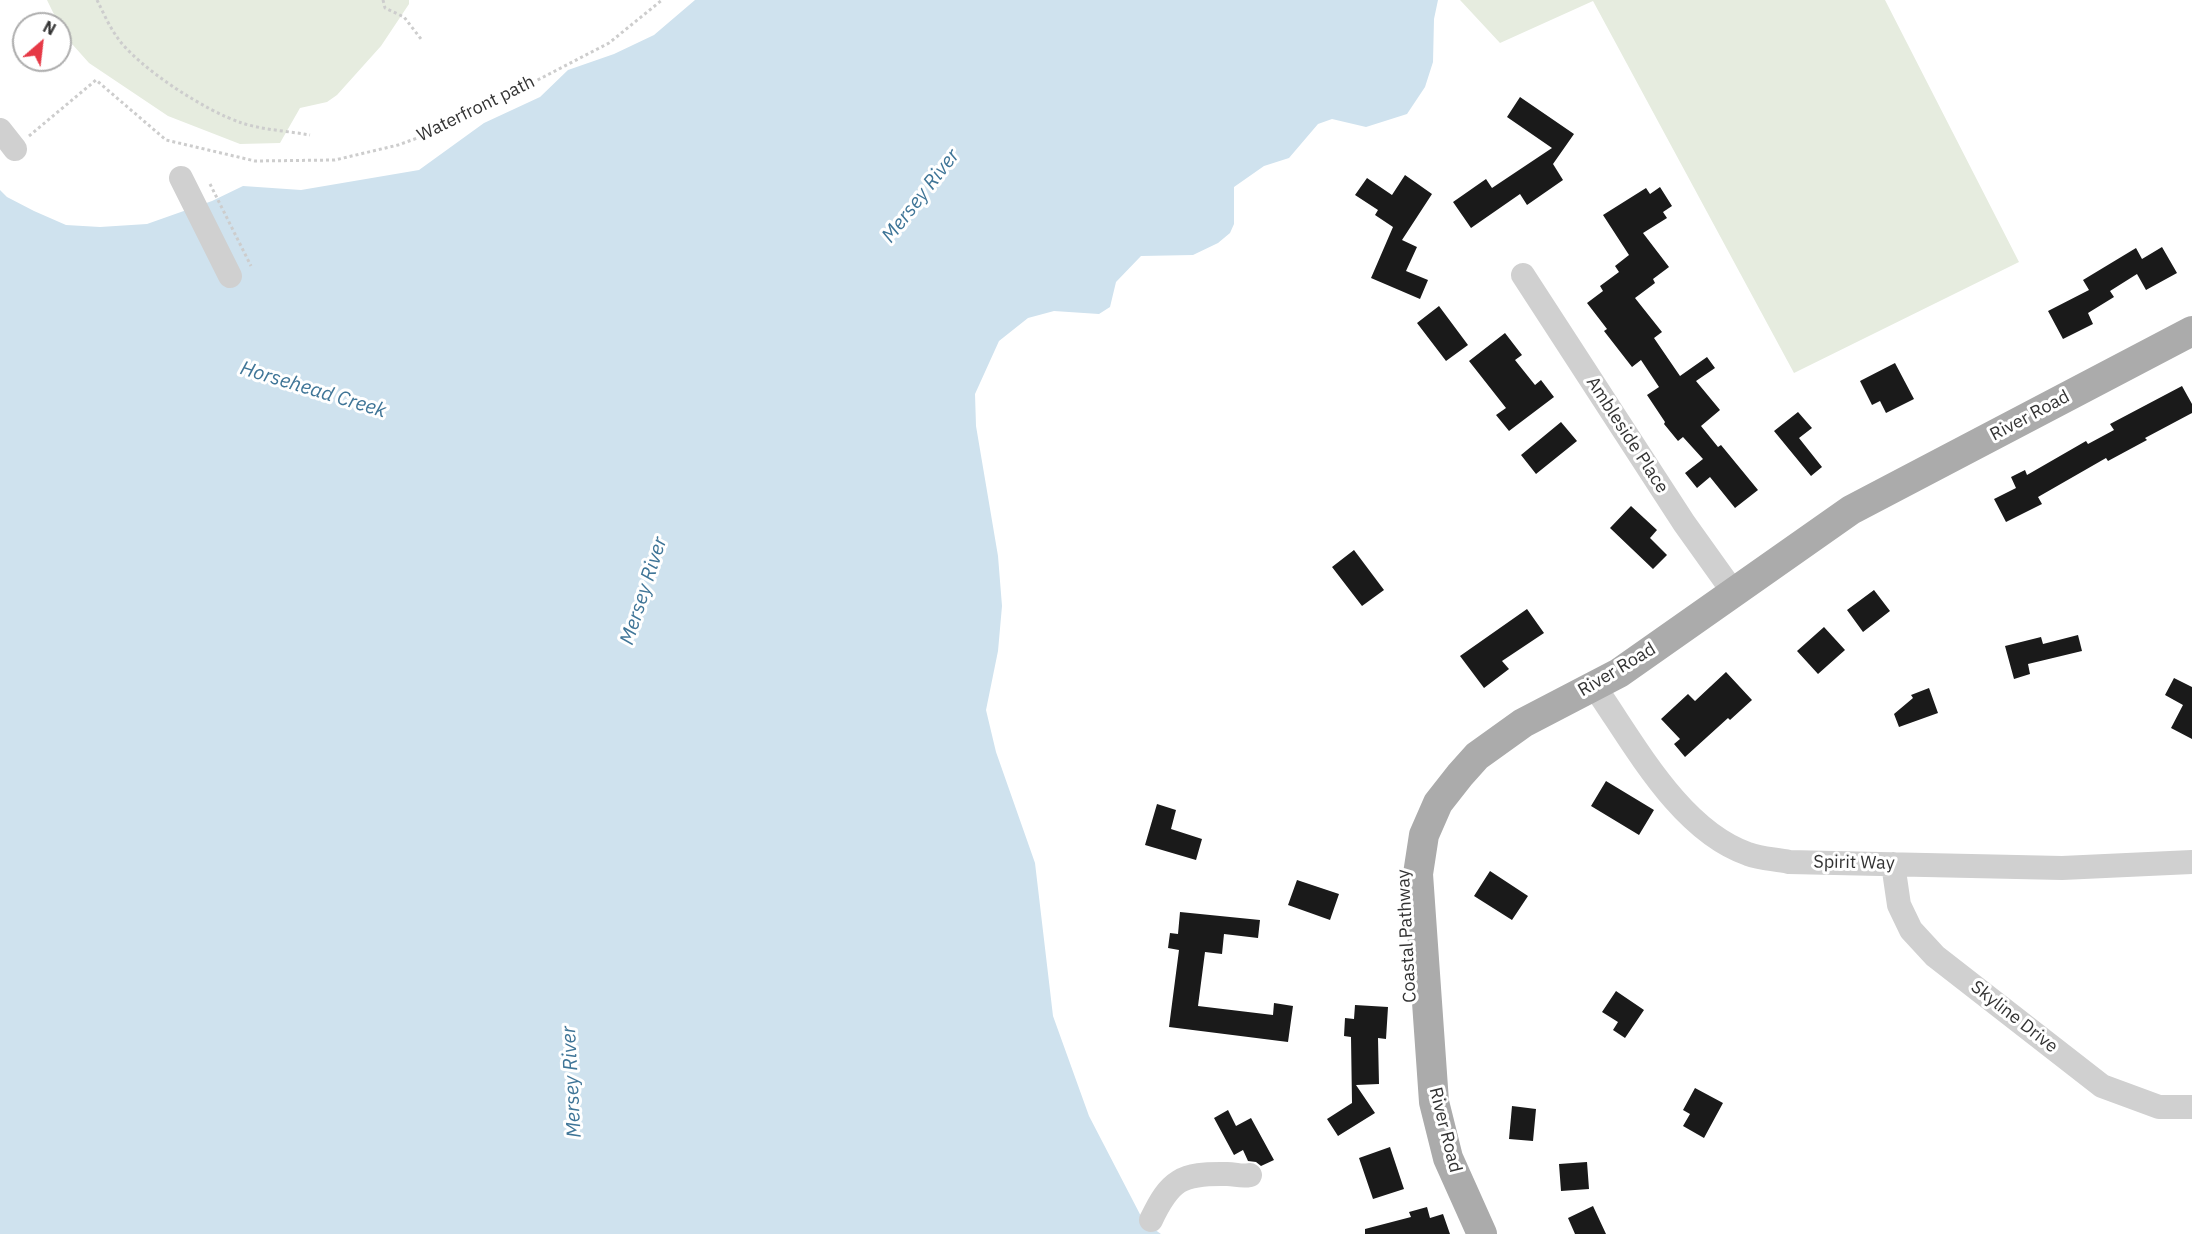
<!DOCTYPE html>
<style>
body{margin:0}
#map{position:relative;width:2192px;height:1234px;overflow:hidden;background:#fff;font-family:"IBM Plex Sans",sans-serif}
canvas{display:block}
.north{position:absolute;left:12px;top:12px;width:60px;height:60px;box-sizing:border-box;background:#fff;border:2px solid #adadad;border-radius:50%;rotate:28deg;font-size:16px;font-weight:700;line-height:24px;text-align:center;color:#333}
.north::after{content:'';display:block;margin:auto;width:21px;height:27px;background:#e63946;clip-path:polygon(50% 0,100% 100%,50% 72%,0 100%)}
</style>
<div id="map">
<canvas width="2192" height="1234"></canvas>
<div class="north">N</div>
</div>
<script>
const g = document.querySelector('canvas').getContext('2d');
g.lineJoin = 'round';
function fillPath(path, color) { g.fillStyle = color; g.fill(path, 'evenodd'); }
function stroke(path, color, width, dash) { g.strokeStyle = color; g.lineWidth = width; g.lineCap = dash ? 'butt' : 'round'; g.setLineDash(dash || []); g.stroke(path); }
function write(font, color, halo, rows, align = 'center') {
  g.font = font + ' "IBM Plex Sans",sans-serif'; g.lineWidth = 6; g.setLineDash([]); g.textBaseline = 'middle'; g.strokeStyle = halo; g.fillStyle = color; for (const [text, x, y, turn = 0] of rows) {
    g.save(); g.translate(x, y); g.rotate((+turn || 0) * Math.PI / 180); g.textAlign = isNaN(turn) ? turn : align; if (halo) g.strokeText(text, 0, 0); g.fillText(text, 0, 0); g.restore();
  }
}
const green = new Path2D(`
 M47 0H409V4L381 46 337 95 327 102 300 108 280 143 240 144 168 116 89 63 64 35Z
 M1460 0H1885L2019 262 1794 373 1593 1 1500 43Z`);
const water = new Path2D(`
 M695 0H1438L1434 19 1433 62 1425 87 1407 114 1366 127 1332 119 1318 124 1289 158 1264 166 1234 187V224L1230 233 1218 243 1193 255 1141 256 1116 282 1110 307 1099 314 1054 311 1028 318 999 341 975 394 976 426 998 556 1002 606 998 651 986 710 996 752 1035 863 1053 1016 1089 1116 1144 1222 1161 1234H0V190L7 197 34 211 66 225 100 227 147 224 212 201 243 186 301 190 419 170 484 123 540 97 568 70 614 54 654 35Z`);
const building = new Path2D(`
 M1520 97 1574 134 1553 164 1563 180 1527 205 1520 194 1471 228 1453 202 1486 179 1492 188 1552 148 1507 117Z
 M1405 175 1432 194 1402 240 1417 247 1406 271 1428 280 1420 299 1371 278 1393 227 1375 215 1378 210 1355 195 1367 178 1392 195Z
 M1660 187 1672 206 1663 212 1667 218 1643 233 1669 267 1653 279 1655 283 1635 298 1662 332 1654 338 1680 376 1707 357 1715 368 1696 381 1720 410 1701 426 1718 447 1721 445 1758 490 1735 508 1710 477 1697 488 1685 473 1703 459 1683 437 1678 441 1664 424 1665 422 1647 395 1659 387 1641 360 1632 367 1604 331 1607 329 1587 303 1603 291 1600 286 1619 272 1615 266 1629 255 1603 215 1646 188 1650 194Z
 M2162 247 2177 273 2146 290 2137 274 2110 291 2114 297 2088 313 2093 324 2063 339 2048 311 2089 290 2083 280 2136 248 2142 259Z
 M1439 306 1468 345 1446 361 1417 323Z
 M1505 333 1522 355 1515 360 1535 385 1541 380 1554 397 1509 431 1496 415 1506 408 1469 361Z
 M1895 363 1914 399 1886 413 1880 401 1872 405 1860 381Z
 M2182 386 2192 404V413L2145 438 2147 440 2108 461 2106 458 2038 497 2042 504 2006 522 1994 499 2016 488 2011 477 2025 470 2027 475 2086 441 2088 444 2114 430 2110 424Z
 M1798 412 1812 428 1799 438 1822 467 1811 476 1774 431Z
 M1561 422 1577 441 1536 474 1521 455Z
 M1631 506 1657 530 1650 538 1667 555 1653 569 1610 528Z
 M1354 550 1384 590 1362 606 1332 567Z
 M1874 590 1890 611 1863 632 1847 610Z
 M1527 609 1544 633 1502 661 1509 669 1484 688 1460 656Z
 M1824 627 1845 650 1818 674 1797 651Z
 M2078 635 2082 651 2028 664 2030 674 2014 679 2005 646 2041 637 2043 644Z
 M1726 672 1752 700 1730 720 1728 718 1685 757 1674 744 1680 739 1661 719 1688 694 1695 701Z
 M2174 678 2192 687V739L2171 728 2183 705 2165 695Z
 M1929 688 1938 713 1899 727 1894 714 1913 698 1911 695Z
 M1606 781 1654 810 1639 835 1591 806Z
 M1157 804 1176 810 1171 829 1202 839 1196 860 1145 845Z
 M1490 871 1528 896 1512 920 1474 896Z
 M1297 880 1339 894 1330 920 1288 905Z
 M1180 912 1260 920 1258 938 1224 934 1222 954 1205 952 1198 1006 1273 1015 1274 1003 1293 1006 1288 1042 1169 1027 1179 950 1168 948 1170 933 1178 934Z
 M1616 991 1644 1010 1625 1038 1613 1030 1618 1022 1602 1012Z
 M1355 1005 1388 1007 1386 1039 1378 1038 1379 1084 1356 1085 1375 1113 1338 1136 1327 1119 1352 1103 1351 1037 1344 1036 1345 1018 1354 1019Z
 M1695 1088 1723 1103 1704 1138 1683 1126 1690 1114 1683 1110Z
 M1512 1106 1536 1109 1533 1141 1509 1139Z
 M1228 1110 1236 1126 1251 1118 1274 1160 1261 1166 1256 1162 1248 1161 1243 1150 1234 1155 1214 1118Z
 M1390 1147 1404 1189 1373 1199 1359 1158Z
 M1587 1162 1589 1189 1561 1191 1559 1164Z
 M1593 1206 1606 1234H1575L1568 1218Z
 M1427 1207 1430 1218 1443 1214 1450 1234H1365V1229L1411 1217 1409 1212Z`);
const path = new Path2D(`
 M97 0C103 12 109 26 117 37 137 67 207 112 242 123 263 130 288 131 310 135
 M383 0 385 8 404 17 421 39
 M29 136 96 80 166 140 255 161 335 160 398 145 445 128 609 43 662 0
 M210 184 251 266`);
const minor = new Path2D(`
 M0 130 15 149
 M181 178 230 276
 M1523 275 1684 523 1734 593
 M1594 686C1634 743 1679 830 1748 854 1761 859 1776 859 1789 862L2062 868 2192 862
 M1893 864 1899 905 1911 930 1935 956 2102 1086 2159 1107H2192
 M1151 1220C1170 1180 1181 1173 1227 1174 1236 1174 1241 1177 1250 1175`);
const major = new Path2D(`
 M1482 1234 1448 1158 1434 1102 1418 874 1424 835 1438 803 1460 775 1477 756 1523 723 1619 673 1851 510 2192 331`);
const streetNames = [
 ["Waterfront path",476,109,-26],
 ["River Road",2030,416,-28],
 ["Ambleside Place",1627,435,57],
 ["River Road",1617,670,-31],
 ["Spirit Way",1854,863,1],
 ["Coastal Pathway",1407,936,-93],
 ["Skyline Drive",2014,1017,38],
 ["River Road",1445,1130,76]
];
const waterNames = [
 ["Mersey River",921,196,-52],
 ["Horsehead Creek",313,390,17],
 ["Mersey River",644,591,-72],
 ["Mersey River",572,1082,-93]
];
fillPath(green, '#e6ecdf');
fillPath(water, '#cfe2ee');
fillPath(building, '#1a1a1a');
stroke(path, '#cdcdcd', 3, [3, 3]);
stroke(minor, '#d0d0d0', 24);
stroke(major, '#ababab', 30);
write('18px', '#333', '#fff', streetNames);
write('italic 20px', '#3f7597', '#fff', waterNames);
</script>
